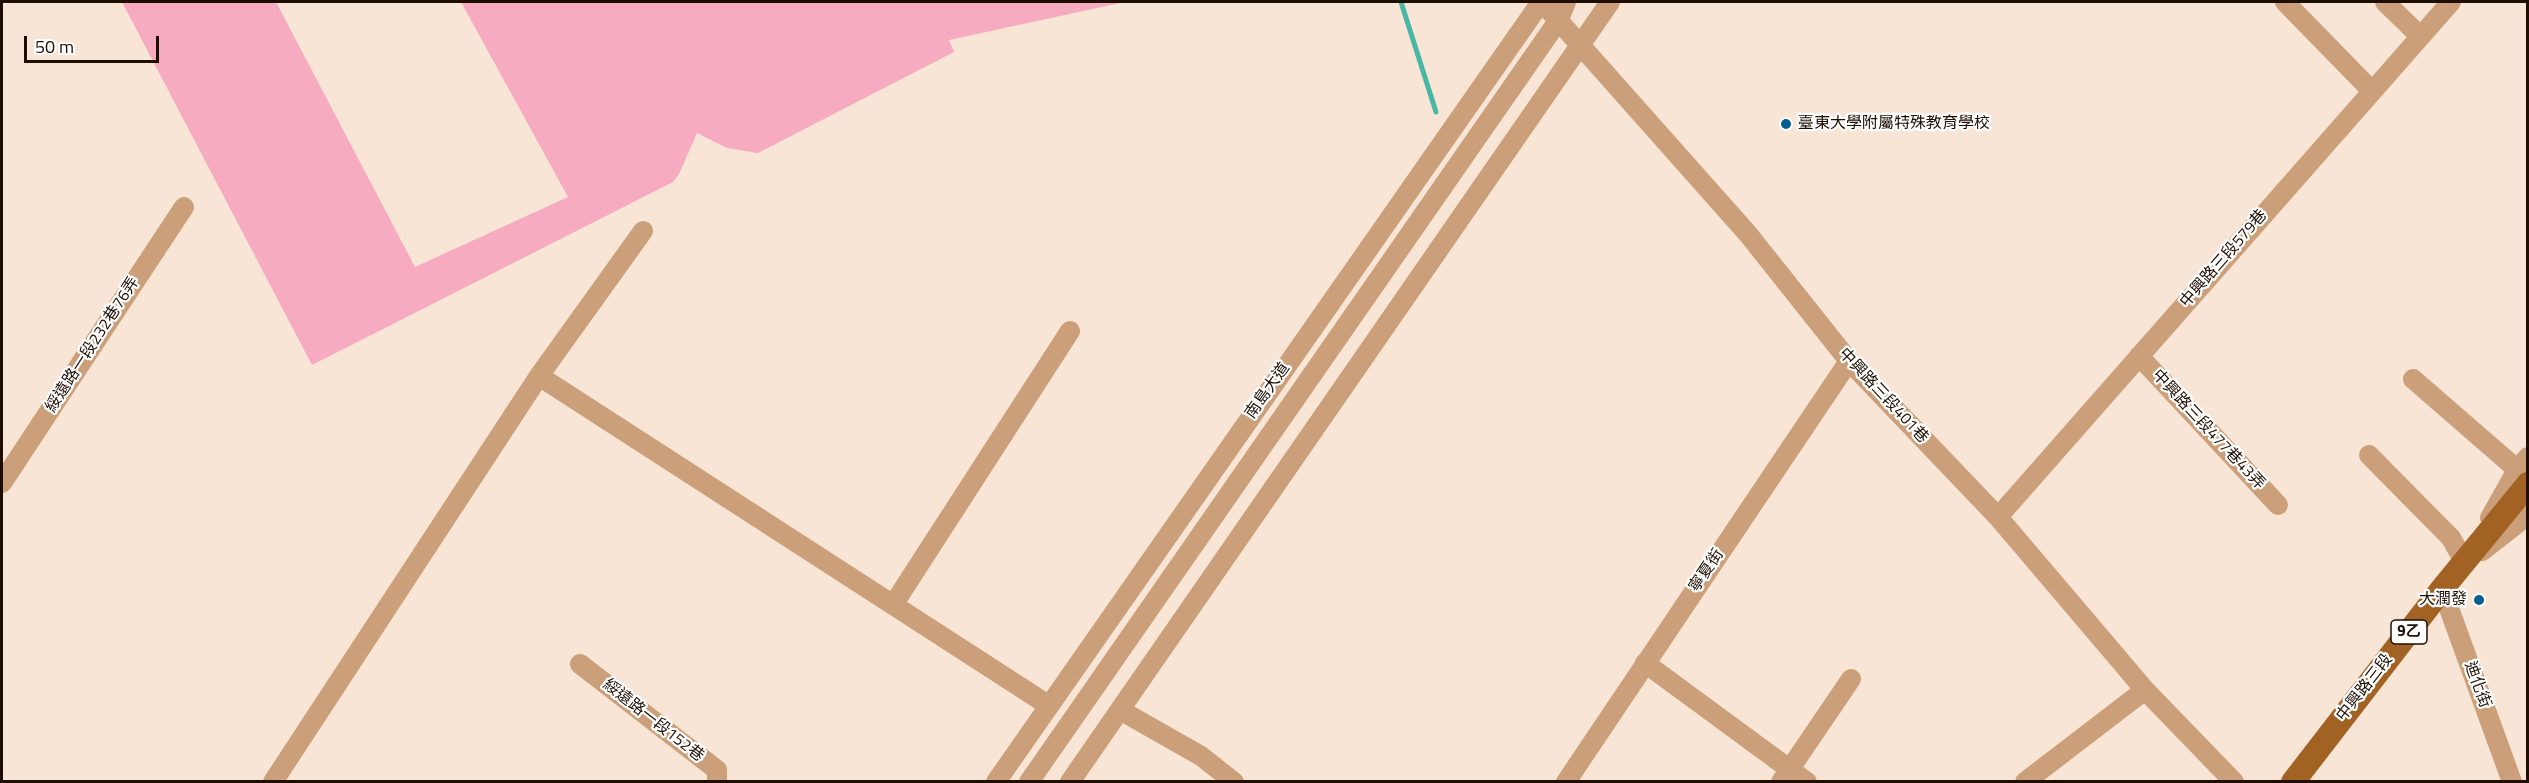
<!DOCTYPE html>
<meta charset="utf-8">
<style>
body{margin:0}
#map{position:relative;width:2529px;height:783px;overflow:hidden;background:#f9e5d5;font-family:"Titillium Web",sans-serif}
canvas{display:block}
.frame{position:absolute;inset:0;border:3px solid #1e0e02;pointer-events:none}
.scale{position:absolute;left:24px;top:36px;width:135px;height:27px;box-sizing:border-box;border:3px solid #1e0e02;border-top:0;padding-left:8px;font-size:18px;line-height:21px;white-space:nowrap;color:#1e0e02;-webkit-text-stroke:4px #fff;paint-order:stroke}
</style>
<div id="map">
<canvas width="2529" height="783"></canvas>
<div class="frame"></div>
<div class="scale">50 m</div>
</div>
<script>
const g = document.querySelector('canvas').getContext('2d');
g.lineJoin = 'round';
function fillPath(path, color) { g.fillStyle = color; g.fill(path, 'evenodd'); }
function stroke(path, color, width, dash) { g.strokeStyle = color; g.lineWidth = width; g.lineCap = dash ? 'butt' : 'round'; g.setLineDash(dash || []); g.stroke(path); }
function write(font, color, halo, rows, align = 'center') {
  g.font = font + ' "Titillium Web","Noto Sans TC",sans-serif'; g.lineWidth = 4.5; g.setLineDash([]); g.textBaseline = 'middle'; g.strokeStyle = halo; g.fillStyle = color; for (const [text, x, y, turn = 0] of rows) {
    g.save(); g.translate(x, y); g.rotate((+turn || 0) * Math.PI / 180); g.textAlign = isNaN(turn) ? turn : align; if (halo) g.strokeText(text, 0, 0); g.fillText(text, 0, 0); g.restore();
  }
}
const green = new Path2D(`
 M122 2H276L415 267 568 197 461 2H1125L949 40 954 52 758 153 727 148 697 133 679 174 673 182 312 365Z`);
const stream = new Path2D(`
 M1401 2 1436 112`);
const minor = new Path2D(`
 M1542 2 1748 234 1849 361 1998 517 2145 690 2234 782
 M2285 2 2372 91
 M2385 2 2420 36
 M2139 356 2278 505
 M539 376 1048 705
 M2413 379 2528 479
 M2369 455 2451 538 2465 563
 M2 483 184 207
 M1998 517 2451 2
 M2490 518 2517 470 2528 457
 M2482 551 2528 515
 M2442 589 2512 782
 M893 605 1070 331
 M1645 663 1807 782
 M580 664 717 770V782
 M1120 710 1201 756 1234 782
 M273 782 539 376 643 231
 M996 782 1541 2
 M1029 782 1558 21 1566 2
 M1070 782 1610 2
 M1566 782 1849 361
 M1781 782 1851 679
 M2025 782 2145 690`);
const major = new Path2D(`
 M2293 782 2442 589 2528 484`);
const markers = [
 [1786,124,6,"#005f8f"],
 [2479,600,6,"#005f8f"]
];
const shields = [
 [2409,632,36]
];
const shieldNames = [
 ["9乙",2409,632]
];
const poiNames = [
 ["臺東大學附屬特殊教育學校",1798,124],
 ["大潤發",2467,600,"right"]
];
const streetNames = [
 ["中興路三段579巷",2224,259,-49],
 ["綏遠路一段232巷76弄",93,345,-57],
 ["南島大道",1268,391,-55],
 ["中興路三段401巷",1883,396,47],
 ["中興路三段477巷43弄",2208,430,47],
 ["寧夏街",1707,571,-56],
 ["迪化街",2477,685,70],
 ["中興路三段",2365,688,-52],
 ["綏遠路一段152巷",653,721,38]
];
fillPath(green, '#f6abc0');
stroke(stream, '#49b7a6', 5);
stroke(minor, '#cb9f7a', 20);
stroke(major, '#a16224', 24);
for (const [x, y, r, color] of markers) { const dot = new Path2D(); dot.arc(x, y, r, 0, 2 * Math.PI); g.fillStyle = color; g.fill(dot); stroke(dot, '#fff', 2); }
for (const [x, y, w] of shields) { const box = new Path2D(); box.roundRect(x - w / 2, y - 12, w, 24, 4.5); g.fillStyle = '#fff'; g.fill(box); stroke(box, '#1e0e02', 1.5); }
write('bold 15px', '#1e0e02', null, shieldNames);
write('16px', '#1e0e02', '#fff', poiNames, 'left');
write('16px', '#1e0e02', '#fff', streetNames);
</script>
